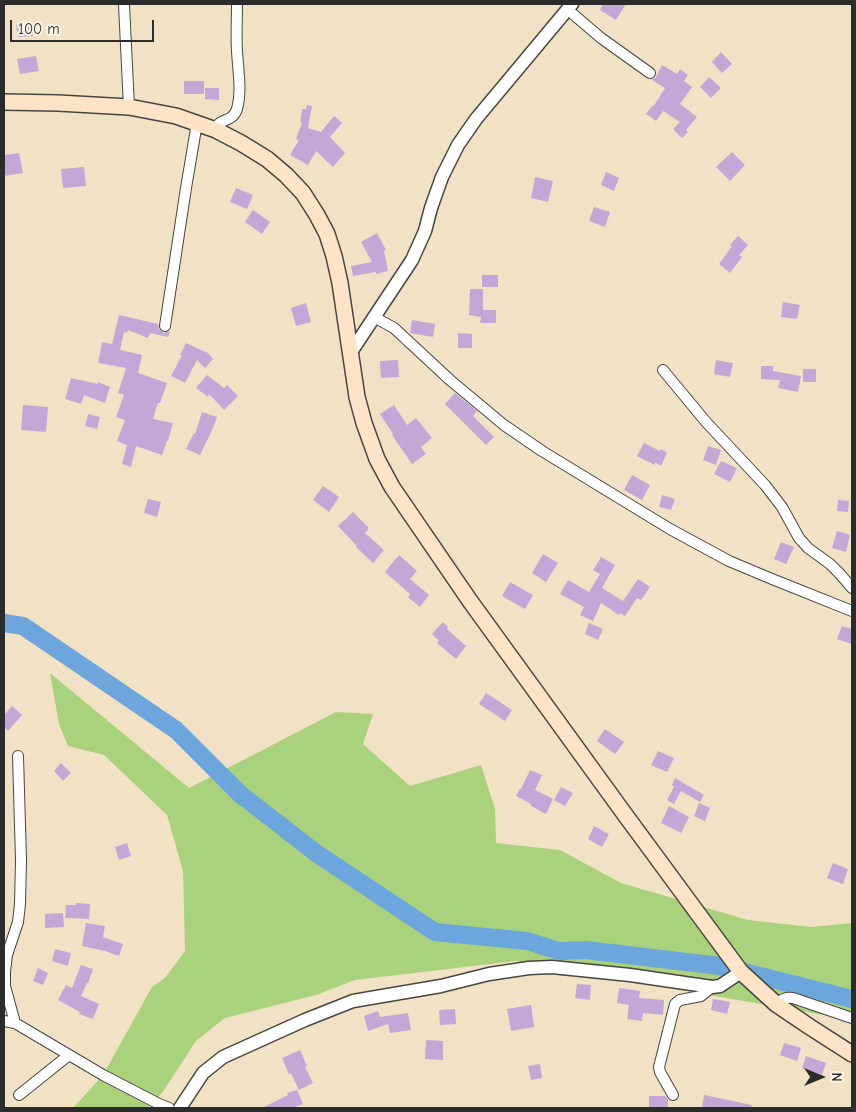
<!DOCTYPE html>
<style>
body{margin:0}
#map{position:relative;width:856px;height:1112px;overflow:hidden;background:#f2e2c5;font-family:"Comic Neue",sans-serif}
canvas{display:block}
.frame{position:absolute;inset:0;border:5px solid #2b2b2b;pointer-events:none}
.north{position:absolute;left:796px;top:1052px;width:50px;height:50px;-webkit-text-stroke:4px #fcf5e5;paint-order:stroke;rotate:90deg;font-size:14px;font-weight:700;line-height:20px;text-align:center;color:#2b2b2b}
.north::after{content:'';display:block;margin:auto;width:18px;height:22px;background:#2b2b2b;clip-path:polygon(50% 0,100% 100%,50% 72%,0 100%)}
.scale{position:absolute;left:10px;top:20px;width:144px;height:22px;box-sizing:border-box;border:2px solid #2b2b2b;border-top:0;padding-left:6px;font-size:15px;line-height:18px;white-space:nowrap;color:#2b2b2b;-webkit-text-stroke:4px #fcf5e5;paint-order:stroke}
</style>
<div id="map">
<canvas width="856" height="1112"></canvas>
<div class="frame"></div>
<div class="north">N</div>
<div class="scale">100 m</div>
</div>
<script>
const g = document.querySelector('canvas').getContext('2d');
g.lineJoin = 'round';
function fillPath(path, color) { g.fillStyle = color; g.fill(path, 'evenodd'); }
function stroke(path, color, width, dash) { g.strokeStyle = color; g.lineWidth = width; g.lineCap = dash ? 'butt' : 'round'; g.setLineDash(dash || []); g.stroke(path); }
const green = new Path2D(`
 M50 673 189 788 336 712 373 714 363 744 410 786 481 765 495 809 496 843 560 850 621 883 748 920 811 927 852 923V1020L516 961 355 980 316 995 225 1018 196 1041 162 1093 148 1108H73L103 1075 152 987 165 978 185 951 183 871 167 815 104 755 68 746 59 724Z`);
const river = new Path2D(`
 M4 623 23 626 176 730 240 794 316 853 435 932 527 941 559 951 586 950 720 966 852 999`);
const building = new Path2D(`
 M603 4H626L616 20 600 10Z
 M31 23 33 36 18 37 16 25Z
 M721 52 732 64 722 73 712 62Z
 M36 56 39 71 20 74 17 59Z
 M662 65 677 74 680 69 688 75 684 81 692 87 680 104 697 117 686 130 688 132 682 138 673 129 680 122 663 111 656 121 646 114 652 106 653 107 665 88 652 80 656 77Z
 M709 77 721 88 711 98 700 87Z
 M184 81H204V94H184Z
 M205 88H219V100L205 99Z
 M307 105 312 106 308 128 321 132 334 116 342 123 330 137 345 153 333 167 316 151 308 165 290 155 299 140 296 139 302 123 300 122 302 109H306Z
 M732 152 745 165 730 181 716 167Z
 M19 153 23 173 4 176V155Z
 M84 167 86 186 63 188 61 169Z
 M606 172 619 178 614 191 601 185Z
 M535 177 553 181 548 202 531 198Z
 M236 188 253 195 247 209 230 202Z
 M594 207 610 212 605 227 589 221Z
 M253 210 270 222 262 234 245 222Z
 M377 233 386 250 384 251 388 271 376 274V272L353 276 351 266 372 262 361 242Z
 M738 236 748 245 739 255 742 257 730 273 719 264 732 246 730 245Z
 M482 275H498V287H482Z
 M470 289H483V310H496V323H480L481 317 469 315Z
 M783 302 800 305 797 319 781 317Z
 M306 303 311 322 296 326 291 308Z
 M119 315 158 324 159 329 164 333 170 331 168 337 150 333 148 338 128 330 127 333 124 332 120 350 142 355 138 373 167 383 160 403H158L153 419 173 423 168 441H167L162 455 136 446 131 467 122 464 127 445 117 441 125 420 116 417 124 395 118 393 126 368 98 363 102 342 112 344Z
 M412 320 435 324 433 337 410 333Z
 M458 333 472 334V348H458Z
 M186 343 208 353 213 359 205 368 197 360 185 383 171 376 182 355H180Z
 M398 360 399 377 381 378 380 361Z
 M716 360 733 363 730 377 714 374Z
 M761 366H773V371L801 376 798 392 778 388 780 380 761 379Z
 M803 369H816V382H803Z
 M207 375 224 388 227 385 238 396 224 410 209 394 208 397 196 388Z
 M71 378 97 384 98 382 110 387 105 403 84 395 81 404 65 399Z
 M455 393 477 411 473 416 494 437 486 445 445 404Z
 M23 405 48 407 46 432 21 430Z
 M394 405 407 425 416 418 432 438 421 447 426 454 412 464 392 435 393 434 380 414Z
 M202 412 217 417 213 428 200 455 186 449 194 433 195 434Z
 M88 414 100 417 97 429 85 426Z
 M644 443 660 451 661 449 667 453 661 466 655 462V465L637 456Z
 M708 446 721 450 716 465 703 460Z
 M721 461 737 468 730 482 714 474Z
 M632 475 650 485 642 500 624 490Z
 M323 486 339 497 329 512 313 500Z
 M662 495 675 499 671 510 659 507Z
 M148 499 161 502 157 517 144 513Z
 M838 500 849 501 848 512 837 511Z
 M353 512 369 528 365 533 384 550 373 563 356 547 357 546 338 526Z
 M837 531 850 535 846 552 832 548Z
 M781 542 794 547 786 564 774 559Z
 M543 554 558 563 546 582 532 573Z
 M399 555 417 571 410 579 429 595 420 607 408 597 410 594 385 572Z
 M601 557 615 565 602 588 623 601 638 579 650 587 641 600 637 598 625 616 620 613 619 615 601 603 593 621 580 615 584 607 560 594 568 580 589 592 600 574 593 570Z
 M510 582 533 595 525 609 502 596Z
 M443 622 448 627 447 629 466 646 456 659 437 643 439 641 432 634Z
 M589 623 603 629 598 640 585 634Z
 M842 626 852 629V644L837 639Z
 M486 693 512 710 505 721 479 704Z
 M12 706 22 715 8 731 4 727V715Z
 M605 729 624 742 615 754 597 741Z
 M658 751 674 758 667 772 651 765Z
 M61 763 71 773 63 781 54 771Z
 M530 770 542 775 535 790 553 799 546 814 531 806V804L516 796 520 788 521 789Z
 M675 778 704 795 700 802 681 791 674 804 667 800 674 787 672 785Z
 M561 787 573 793 565 806 554 800Z
 M699 803 710 808 705 821 694 816Z
 M669 806 689 817 681 833 661 823Z
 M594 826 609 834 602 847 588 839Z
 M127 843 131 856 119 860 115 847Z
 M833 863 848 869 843 884 827 878Z
 M76 903 90 904 89 919 65 918 66 905H76Z
 M63 913 64 927 45 928V914Z
 M86 923 105 926 103 937 123 944 119 956 105 951 82 946Z
 M55 949 71 953 68 966 52 961Z
 M81 965 93 969 88 983H87L81 996 99 1004 93 1019 79 1014 80 1012 58 1000 66 985 72 988Z
 M38 968 48 973 43 985 33 981Z
 M577 984 591 985 590 1000 575 998Z
 M619 988 640 991 639 998 664 1000 663 1015 643 1013 642 1021 627 1019 629 1005 617 1003Z
 M713 999 730 1002 727 1014 711 1010Z
 M531 1005 534 1027 511 1031 507 1009Z
 M455 1009 456 1024 440 1025 439 1010Z
 M378 1011 380 1017 408 1013 411 1030 390 1033 388 1024 368 1031 364 1016Z
 M426 1040 443 1041V1060L425 1059Z
 M784 1043 801 1048 797 1061 780 1055Z
 M300 1050 307 1066 305 1067 313 1083 299 1090 291 1073 289 1074 282 1058Z
 M806 1056 826 1063 822 1075 802 1068Z
 M540 1064 542 1078 531 1080 528 1066Z
 M297 1090 303 1104 292 1108H262L288 1095 287 1093Z
 M704 1095 752 1105 751 1108H702Z
 M649 1096H665L668 1099V1108H649Z`);
const minor = new Path2D(`
 M124 5 129 107
 M567 9 601 38 650 73
 M216 130C218 117 232 124 237 109 242 91 238 70 237 51 236 35 237 19 237 4
 M374 317 394 328 450 380 504 425 542 451 670 529 729 561 772 579 852 611
 M165 326 186 188 197 123
 M663 370 706 422 765 485 782 507 799 538 808 548 830 564 840 574 852 588
 M776 1004C782 999 786 997 793 998L852 1018
 M4 1021 15 1023 103 1075 159 1104 169 1108
 M15 1023 5 986V971L7 955 18 922 20 904 21 860 18 756
 M19 1095 69 1055
 M673 1095 660 1072 659 1067 675 1004 680 1000 701 996 712 987`);
const tertiary = new Path2D(`
 M351 352 412 260 425 231 431 208 442 177 458 145 476 119 572 4
 M180 1108 203 1073 223 1057 305 1020 353 1001 441 986 489 974 529 968 552 967 630 975 712 987 720 986 741 972`);
const secondary = new Path2D(`
 M4 102 58 103 129 107 176 116 216 130 241 143 267 159 286 175 303 193 317 215 327 234 334 256 340 283 357 397 364 423 377 459 392 487 470 601 626 816 741 972 776 1004 810 1027 852 1054`);
fillPath(green, '#aad27d');
stroke(river, '#6ca6dc', 18);
fillPath(building, '#c1a8d7');
stroke(minor, '#494642', 12);
stroke(tertiary, '#494642', 15);
stroke(secondary, '#494642', 18);
stroke(minor, '#fff', 10);
stroke(tertiary, '#fff', 12);
stroke(secondary, '#fee4c6', 15);
</script>
